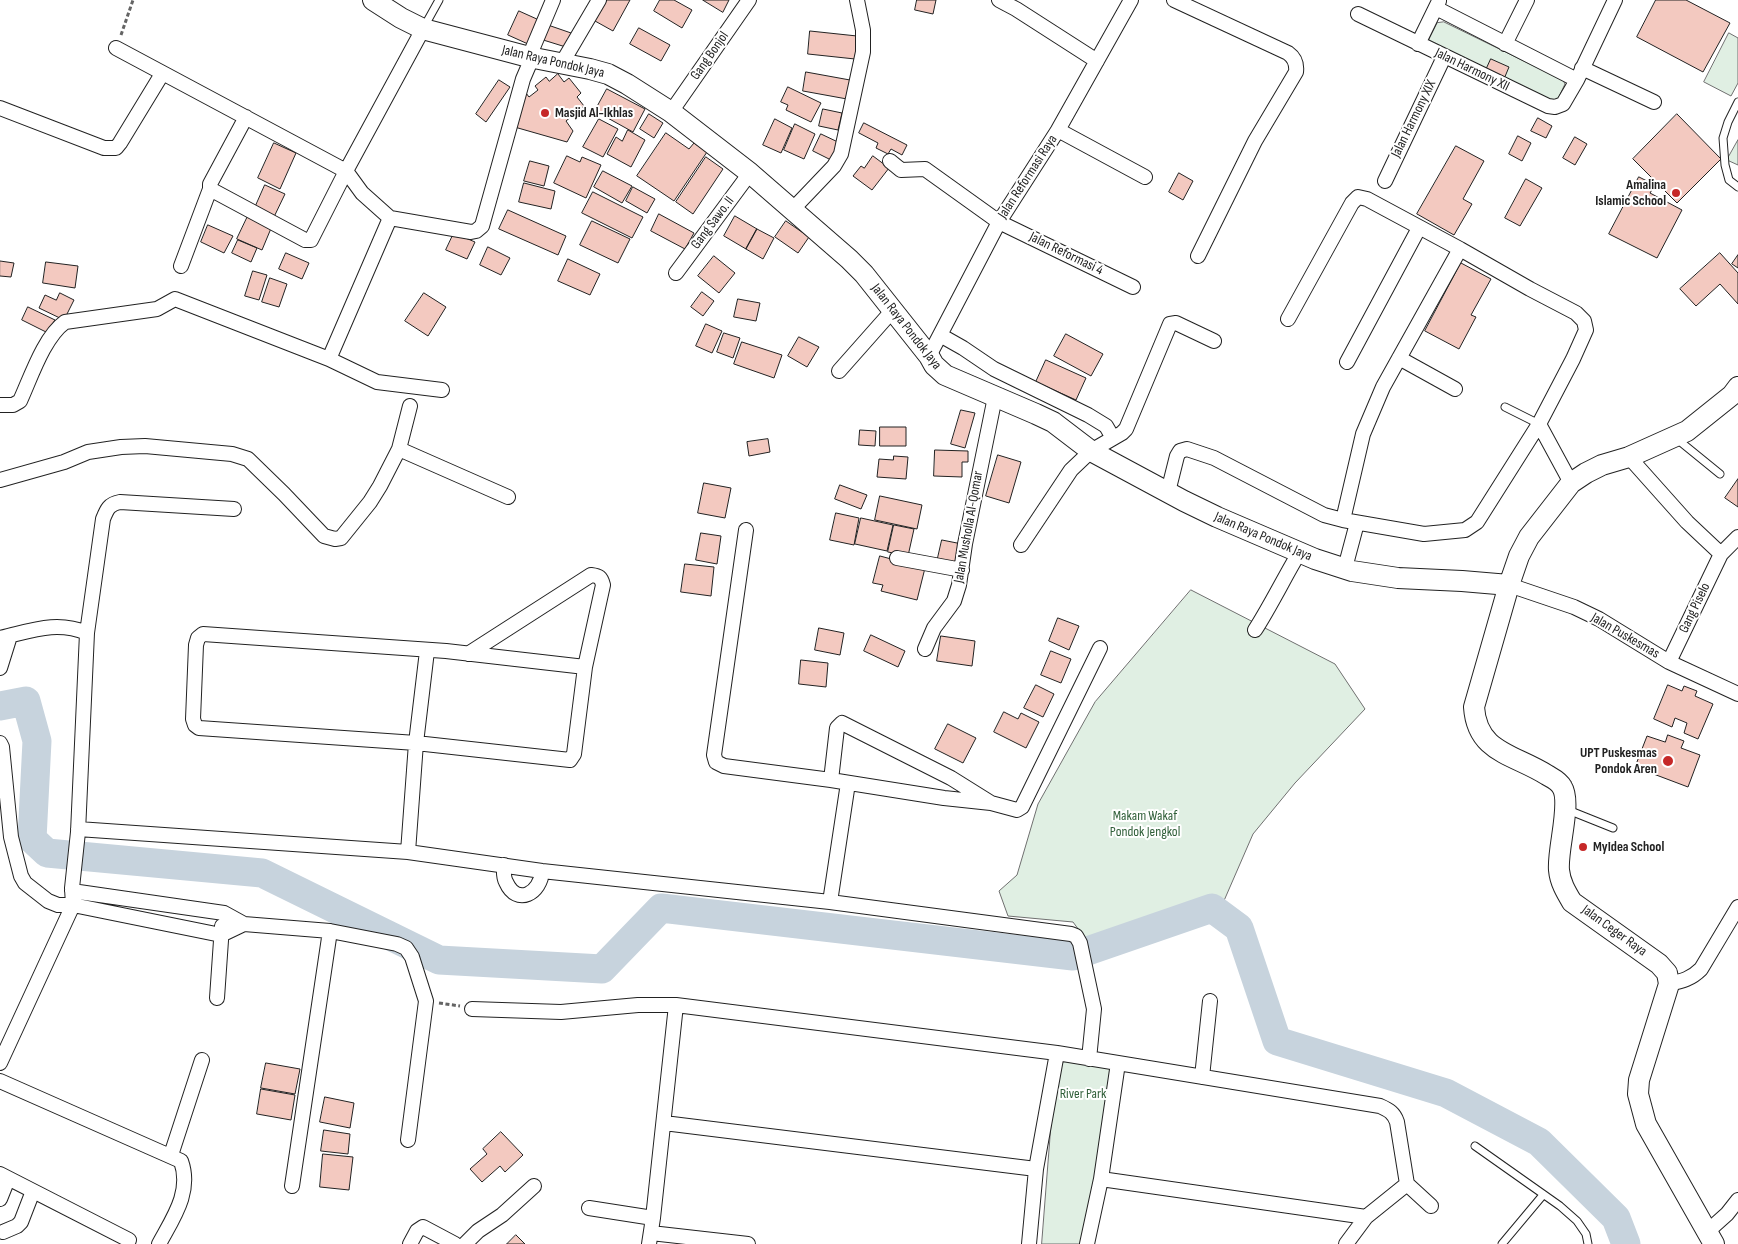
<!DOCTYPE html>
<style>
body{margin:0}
canvas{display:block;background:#fff}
</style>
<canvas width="1738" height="1244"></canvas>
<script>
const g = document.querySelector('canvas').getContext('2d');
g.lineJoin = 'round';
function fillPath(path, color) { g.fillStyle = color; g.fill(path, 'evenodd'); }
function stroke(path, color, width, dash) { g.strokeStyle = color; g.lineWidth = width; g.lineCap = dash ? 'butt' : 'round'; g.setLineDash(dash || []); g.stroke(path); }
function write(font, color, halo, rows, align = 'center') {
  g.font = font + ' "Sofia Sans Condensed",sans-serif'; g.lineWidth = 4; g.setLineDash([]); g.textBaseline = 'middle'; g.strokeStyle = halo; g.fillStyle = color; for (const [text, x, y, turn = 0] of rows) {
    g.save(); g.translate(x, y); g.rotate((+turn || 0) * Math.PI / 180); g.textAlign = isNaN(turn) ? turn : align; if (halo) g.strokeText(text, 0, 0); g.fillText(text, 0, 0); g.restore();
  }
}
const green = new Path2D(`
 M1444 22 1563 80 1565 84 1556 103 1428 41 1437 23Z
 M1729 33 1738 38V83L1731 96 1704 82Z
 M1738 140V165L1727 160Z
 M1191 590 1335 664 1365 709 1295 783 1253 834 1223 903 1098 956 1073 922 1008 916 999 891 1017 875 1038 804 1095 702Z
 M1057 1053 1118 1063 1087 1244H1042Z`);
const river = new Path2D(`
 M0 706 26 701 37 741 32 839 47 853 262 873 439 960 602 969 661 908 1073 956 1212 908 1239 928 1277 1041 1446 1093 1539 1142 1616 1218 1626 1244`);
const building = new Path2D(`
 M607 0H630L613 31 595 21Z
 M660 0H674L692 10 682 28 654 11Z
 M703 0H729L723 12Z
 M917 0H936L933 14 915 10Z
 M1656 0H1686L1730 23 1703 72 1637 37Z
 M519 11 539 20 528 44 508 35Z
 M545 24 574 34 569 48 540 39Z
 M639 28 670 45 661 61 630 44Z
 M810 31 857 36 855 59 808 54Z
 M1491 59 1509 67 1504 79 1486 70Z
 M806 72 850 80 847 99 803 91Z
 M558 74 564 82 569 78 581 93 577 97 584 106 566 121 573 131 567 142 511 126 523 89 529 97 538 90 535 86 546 77 549 81Z
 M499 80 510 87 486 122 476 114Z
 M788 87 821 103 811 122 786 110 788 105 781 102Z
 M607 89 645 109 633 132 595 111Z
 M823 109 842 113 838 130 819 126Z
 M649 114 663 123 654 138 640 129Z
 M1677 114 1721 159 1677 203 1633 159Z
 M1538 118 1552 126 1546 138 1531 131Z
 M599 119 618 129 603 157 583 147Z
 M775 119 792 128 781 153 763 145Z
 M864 123 907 145 902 155 891 149 888 154 876 148 878 143 859 133Z
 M795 124 815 134 804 159 784 150Z
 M628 130 645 140 631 167 607 154 616 137 622 141Z
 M666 133 689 149 694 143 707 152 674 201 637 176Z
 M821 134 840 143 831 160 813 151Z
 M1518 136 1531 143 1522 161 1509 154Z
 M1575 137 1587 144 1575 165 1563 158Z
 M274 143 296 153 280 189 258 178Z
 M1456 146 1484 161 1463 199 1472 204 1454 235 1417 214Z
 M567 156 580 162 582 157 601 165 586 198 554 183Z
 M873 156 889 168 872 190 853 176 861 166 864 168Z
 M706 157 723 169 693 214 676 202Z
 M530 161 549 166 544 186 524 181Z
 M603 171 632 186 622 203 594 187Z
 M1179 173 1193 181 1183 200 1169 192Z
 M1639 177 1655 185 1650 193 1682 210 1657 258 1609 234Z
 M1526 179 1542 188 1520 226 1505 218Z
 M524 183 555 191 551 209 519 202Z
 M265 185 285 194 273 219 254 210Z
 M633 187 655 199 647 213 626 201Z
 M593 192 643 217 632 238 582 213Z
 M508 210 566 236 558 255 499 229Z
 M659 214 694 233 685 249 651 231Z
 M248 216 272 226 262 250 237 239Z
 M735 216 757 229 746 249 724 236Z
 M592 221 630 239 618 263 580 245Z
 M786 221 809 237 798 253 775 237Z
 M208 225 233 236 224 253 201 242Z
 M757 229 774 238 763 259 746 249Z
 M454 233 475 242 467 259 446 250Z
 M238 240 257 248 251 262 232 253Z
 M488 247 510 258 501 275 480 265Z
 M286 253 309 263 302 279 279 269Z
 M1720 253 1738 273V304L1720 284 1696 306 1680 289Z
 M1738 255V268L1732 264Z
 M714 256 735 273 719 293 698 276Z
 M568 259 600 274 590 295 558 281Z
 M0 261 14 263 11 277 0 276Z
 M46 262 78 266 75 288 43 283Z
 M1461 263 1491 279 1471 315 1476 317 1459 349 1425 331Z
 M253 271 267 275 259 300 245 296Z
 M270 278 287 284 279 307 262 302Z
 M702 292 714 301 703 316 691 307Z
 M60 293 74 300 64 320 39 308 45 295 56 300Z
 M424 293 446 307 428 336 405 321Z
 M738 299 760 303 756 321 734 317Z
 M28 307 55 320 48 333 22 320Z
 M706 324 722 331 712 353 696 346Z
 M724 333 740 338 733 358 717 352Z
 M1066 334 1103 354 1091 376 1054 356Z
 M799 337 819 347 807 367 788 356Z
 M742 342 782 355 774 378 734 364Z
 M1046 360 1086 378 1076 400 1036 382Z
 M961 410 975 413 965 448 951 444Z
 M880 427H906V446H880Z
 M860 430 876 431 875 446 859 445Z
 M768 439 770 452 749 456 747 442Z
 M935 450 968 451V462H962V477L934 476Z
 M998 455 1021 462 1009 503 986 496Z
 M894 456 908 457 906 479 877 477 879 459 893 460Z
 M1738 479V507L1725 498Z
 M704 483 731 488 725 518 698 513Z
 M840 485 867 495 861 509 835 499Z
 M880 496 922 505 917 529 875 520Z
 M836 513 859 518 854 545 830 540Z
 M861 518 893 525 887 551 855 544Z
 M894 525 914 529 908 556 888 552Z
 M701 533 721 536 717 564 696 560Z
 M942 540 962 544 957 566 937 562Z
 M880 556 925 568 917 600 881 591 883 585 873 583Z
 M685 564 714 567 711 596 681 592Z
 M1058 618 1079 626 1069 650 1049 641Z
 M819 628 844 633 840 655 815 650Z
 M871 635 905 651 898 667 864 651Z
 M941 636 975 641 972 666 937 661Z
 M1051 651 1071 659 1061 683 1041 675Z
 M801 660 828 663 826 687 799 684Z
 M1036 685 1054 694 1043 717 1024 708Z
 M1668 685 1682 691 1684 686 1697 691 1695 696 1713 704 1698 739 1684 733 1687 723 1675 718 1672 727 1654 719Z
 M1004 712 1018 719 1021 713 1039 722 1026 748 994 732Z
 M948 724 976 738 963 763 935 749Z
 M1668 735 1684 741 1681 748 1700 755 1688 787 1635 767 1647 736 1665 742Z
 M266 1063 300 1069 295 1094 261 1088Z
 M261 1089 295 1095 291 1120 257 1114Z
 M325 1097 354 1103 350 1128 320 1122Z
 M324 1130 350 1134 348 1154 321 1151Z
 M501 1132 523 1155 505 1172 500 1166 482 1182 470 1169 487 1154 483 1149Z
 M323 1154 353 1157 349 1190 320 1187Z
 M516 1235 525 1244H507Z`);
const path = new Path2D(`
 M121 35 133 0
 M439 1003 460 1006`);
const service = new Path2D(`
 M424 27 439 0
 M1738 102 1728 122 1723 138 1725 165 1729 180 1738 187
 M1505 407 1539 424
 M1677 439 1720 474
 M1568 810 1613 828
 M1475 1146 1560 1206 1577 1221 1586 1234 1588 1244
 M1502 1244 1543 1195`);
const minor = new Path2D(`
 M999 0 1016 9 1097 61
 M1174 0 1288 53C1295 58 1297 64 1296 72L1255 141 1198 256
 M1436 8 1577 80
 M1358 14 1548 106 1555 107 1563 104 1577 80 1615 0
 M1418 44 1439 1
 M1505 44 1527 0
 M116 48 346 171 362 193 390 218 471 232 476 231 482 226 523 79 532 58
 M529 57 553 0
 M562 63 599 0
 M1582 68 1654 102
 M0 108 104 148H116L120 143 162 74
 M671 112 749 0
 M246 117 210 184V189L305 240H311L346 171 423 29
 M1058 130 1145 177
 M890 161 901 170 925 169 999 222 1133 287
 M1385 181 1444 57
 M792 210 834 166 841 154 863 52V30L857 0
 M181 266 210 189
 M676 273 750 173
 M1288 319 1352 203 1358 197 1367 199 1460 249 1530 289 1576 313 1584 321 1586 330 1573 359 1539 424 1571 483
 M940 335 963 348 994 369 1088 415 1106 426 1113 438
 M929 356 999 222 1058 130 1131 0
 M1399 358 1455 389
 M329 359 377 382 442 390
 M1347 362 1419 228
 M839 371 893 310
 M0 405H13L20 401C31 377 44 337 65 322L157 309 175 299 329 359 390 218
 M399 449 508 497
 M1629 457 1687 522 1721 554
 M0 480 64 462 88 452 121 447 145 446 232 454 248 459 284 494 324 536 335 539 341 538 370 502 380 486 399 449 410 406
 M1168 492 1177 456 1180 451 1187 449 1214 458 1324 515 1343 520 1424 534 1465 530 1477 522 1539 424
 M1343 520 1363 434 1383 387 1460 249
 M746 530 714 755 716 762 724 766 831 780 944 798 991 803
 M1021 545 1071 470 1091 451 1122 433 1126 429 1170 324 1176 323 1214 341
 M897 558 962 570
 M1345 568 1357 523
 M1509 585 1574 607 1599 619 1669 662 1738 694
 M1255 630C1271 605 1284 578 1299 553
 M87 633 103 519C107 509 109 504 120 502L234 509
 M0 638C31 631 56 620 87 633L78 832 72 888 73 905 0 1063
 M925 649 934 628 954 601 959 585 965 544 995 397
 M468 654 591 575C599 576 601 577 603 585L585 667 574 754 570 760 416 743 199 728 195 725 193 719 196 645 198 638 203 634 446 651 585 667
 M1669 662 1721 554 1738 537
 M0 668 10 636
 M0 743 2 747 11 837 21 876 25 883 48 901 58 905H73L221 935 244 924
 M831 780 837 728 842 723 951 778 991 803 1017 810 1022 807 1100 648
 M78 829 408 852 542 871 830 902 1071 934 1076 936 1080 943 1094 1009 1089 1059
 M408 852 416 743 427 651
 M504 865C504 871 503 877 506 882 517 907 541 893 542 871
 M72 891 224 913 244 924 330 931 397 944 406 948 412 957 426 1001 408 1140
 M830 902 848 783
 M1669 984C1682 981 1691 979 1701 969L1738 907
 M217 998 222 926
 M472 1009 561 1012 638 1005H676L1057 1053 1380 1106C1389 1110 1394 1113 1397 1122L1407 1184
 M1202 1077 1210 1001
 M0 1081 181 1161C192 1192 173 1218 159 1244
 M664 1123 1036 1169
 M171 1155 202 1060
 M0 1174 129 1240
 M1101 1179 1366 1217 1407 1184 1431 1206
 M292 1186 330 931
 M0 1199 8 1179
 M589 1208 653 1218
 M1708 1231 1727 1214 1738 1200
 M3 1232 17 1226 21 1222 33 1191
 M651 1233 748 1244
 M410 1244 417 1231 423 1227 455 1244
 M465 1244 478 1231 502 1215 534 1186
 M649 1244 653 1218 676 1005
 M1029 1244 1036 1169 1057 1053
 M1087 1244 1101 1179 1118 1063
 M1346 1244 1366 1217`);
const secondary = new Path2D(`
 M373 0 401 18 423 29 529 57 590 69 608 74 627 84 671 112 750 173 849 259 864 274 929 356 934 365 945 375 1036 414 1053 422 1091 451 1184 501 1217 517 1315 559 1352 571 1398 578 1462 581 1509 585
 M1714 1244 1646 1124 1638 1094 1639 1080 1669 984 1667 973 1659 964 1572 902C1566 892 1560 882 1559 870 1557 849 1572 803 1562 787 1559 781 1552 778 1547 775 1514 754 1477 753 1474 707L1509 585 1519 556 1529 537 1571 483 1586 473 1602 465 1629 457 1687 431 1732 395 1738 387`);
const markers = [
 [545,113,5,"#c62828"],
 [1676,193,5,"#c62828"],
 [1668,761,6,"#c62828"],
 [1583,847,5,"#c62828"]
];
const streetNames = [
 ["Gang Bonjol",710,56,-55],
 ["Jalan Raya Pondok Jaya",553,62,13],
 ["Jalan Harmony XII",1472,70,26],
 ["Jalan Harmony XIX",1414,119,-64],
 ["Jalan Reformasi Raya",1028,177,-57],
 ["Gang Sawo. II",713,223,-53],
 ["Jalan Reformasi 4",1066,254,26],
 ["Jalan Raya Pondok Jaya",906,327,52],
 ["Jalan Musholla Al-Qomar",969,527,-80],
 ["Jalan Raya Pondok Jaya",1263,537,23],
 ["Gang Piselo",1695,608,-64],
 ["Jalan Puskesmas",1625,636,30],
 ["Jalan Ceger Raya",1614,931,36]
];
const poiNames = [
 ["Masjid Al-Ikhlas",555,113],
 ["Amalina",1666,185,"right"],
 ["Islamic School",1666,201,"right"],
 ["UPT Puskesmas",1657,753,"right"],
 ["Pondok Aren",1657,769,"right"],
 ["MyIdea School",1593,847]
];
const parkNames = [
 ["Makam Wakaf",1145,816],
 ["Pondok Jengkol",1145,832],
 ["River Park",1083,1094]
];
fillPath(green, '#e0efe3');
stroke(green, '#6f6f6f', 1);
stroke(river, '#c7d3dd', 29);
fillPath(building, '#f3c9c0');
stroke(building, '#222', 1);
stroke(service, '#222', 9);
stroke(minor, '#222', 16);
stroke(secondary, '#222', 22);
stroke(path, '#646464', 3, [4, 2.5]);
stroke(service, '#fff', 7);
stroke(minor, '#fff', 14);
stroke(secondary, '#fff', 20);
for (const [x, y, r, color] of markers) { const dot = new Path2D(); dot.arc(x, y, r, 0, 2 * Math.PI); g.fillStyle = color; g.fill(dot); stroke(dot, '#fff', 2); }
write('14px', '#222', '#fff', streetNames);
write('bold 14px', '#222', '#fff', poiNames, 'left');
write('14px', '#2f5e38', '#fff', parkNames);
</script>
